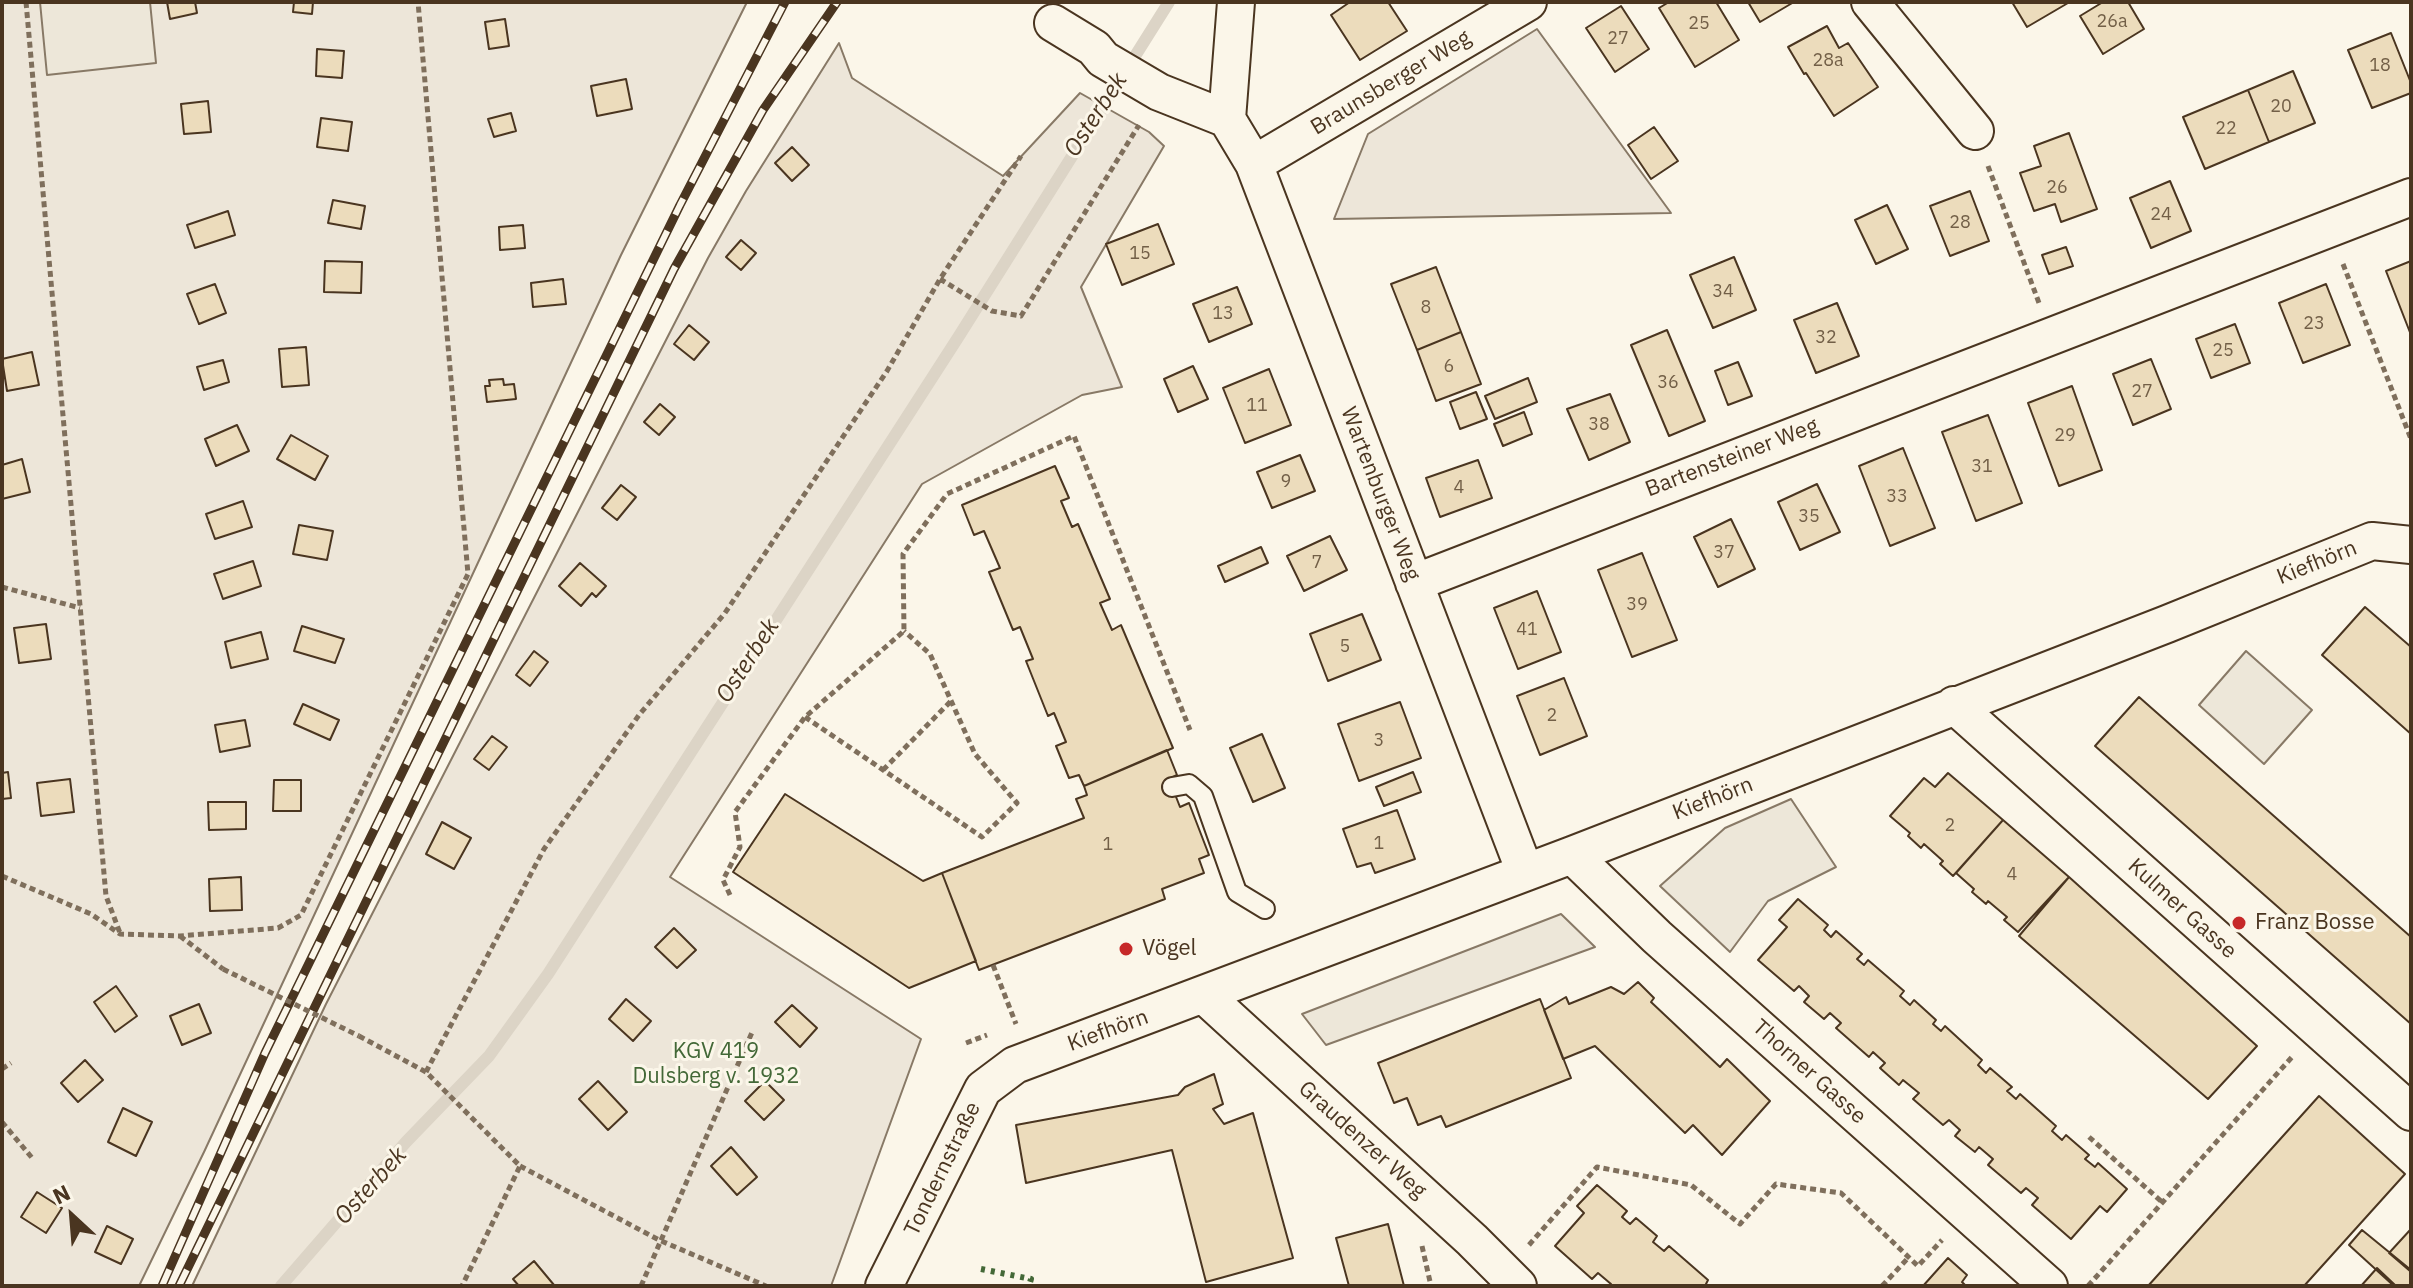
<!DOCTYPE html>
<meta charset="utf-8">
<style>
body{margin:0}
#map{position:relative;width:2413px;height:1288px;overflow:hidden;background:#fbf6e9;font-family:"IBM Plex Sans",sans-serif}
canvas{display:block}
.frame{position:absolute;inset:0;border:4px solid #4a3520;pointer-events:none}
.north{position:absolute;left:32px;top:1176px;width:80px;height:80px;-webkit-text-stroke:6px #fbf6e9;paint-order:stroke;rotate:334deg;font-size:22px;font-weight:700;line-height:32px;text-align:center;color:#4a3520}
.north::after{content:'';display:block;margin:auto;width:28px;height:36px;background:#4a3520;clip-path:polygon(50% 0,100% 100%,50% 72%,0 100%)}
</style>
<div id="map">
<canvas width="2413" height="1288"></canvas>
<div class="frame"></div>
<div class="north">N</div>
</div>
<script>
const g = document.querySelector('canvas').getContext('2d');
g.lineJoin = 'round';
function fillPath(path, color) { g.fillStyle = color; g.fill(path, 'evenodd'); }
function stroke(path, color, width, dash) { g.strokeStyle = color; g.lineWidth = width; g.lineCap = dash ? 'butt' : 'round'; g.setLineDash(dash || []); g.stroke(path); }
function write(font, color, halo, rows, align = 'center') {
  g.font = font + ' "IBM Plex Sans",sans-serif'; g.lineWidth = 6; g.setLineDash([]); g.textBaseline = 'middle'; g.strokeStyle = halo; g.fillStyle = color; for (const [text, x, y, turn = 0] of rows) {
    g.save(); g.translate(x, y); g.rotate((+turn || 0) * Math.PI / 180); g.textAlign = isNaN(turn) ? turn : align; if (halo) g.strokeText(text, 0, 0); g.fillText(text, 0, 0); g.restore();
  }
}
const green = new Path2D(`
 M2 2H747L621 255 204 1152 139 1286H2Z
 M1537 29 1671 213 1334 219 1368 134Z
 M839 43 852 78 1003 176 1080 93 1149 132 1164 146 1081 287 1122 387 1082 395 922 484 670 877 921 1039 831 1286H192L326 1004 708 258 746 191Z`);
const parking = new Path2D(`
 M40 2H150L156 63 47 75Z
 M2246 651 2312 710 2264 764 2199 705Z
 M1791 799 1836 867 1768 901 1730 952 1660 886 1725 828Z
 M1561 914 1595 947 1326 1045 1302 1014Z`);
const stream = new Path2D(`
 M281 1286 406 1142 489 1056 548 974 959 336 1169 2`);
const building = new Path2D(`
 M167 2H195L197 13 170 19Z
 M294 2H313L312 14 293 12Z
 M1350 2H1388L1407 31 1360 60 1331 15Z
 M1669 2H1716L1739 40 1695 67 1659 8Z
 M1748 2H1794L1760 22Z
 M2012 2H2067L2068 3 2027 27Z
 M2103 2H2128L2144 29 2103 54 2080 16Z
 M1621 6 1649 49 1615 72 1586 28Z
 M505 19 509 46 489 49 485 22Z
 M1827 26 1839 48 1848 43 1878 87 1834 116 1806 73 1804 74 1788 47Z
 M2391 33 2411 83V93L2372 108 2348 50Z
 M317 49 344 51 342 78 316 76Z
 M2293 71 2315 123 2269 142 2248 90Z
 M626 79 632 109 597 116 591 86Z
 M2248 90 2269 142 2205 169 2183 117Z
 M208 101 211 132 184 134 181 104Z
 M511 113 516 131 494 137 488 119Z
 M321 118 352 122 348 151 317 147Z
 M1654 127 1678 161 1651 179 1628 145Z
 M2069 133 2097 209 2061 222 2055 204 2034 211 2020 173 2041 166 2034 146Z
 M792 147 809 165 792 181 775 163Z
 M2170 181 2191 231 2151 248 2130 198Z
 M1970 191 1989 241 1950 256 1930 206Z
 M333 200 365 206 361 229 328 223Z
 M1887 205 1908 249 1876 264 1855 220Z
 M228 211 235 235 195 248 187 225Z
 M1158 224 1174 264 1122 285 1106 244Z
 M523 225 525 248 500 250 499 227Z
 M741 240 756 253 741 270 726 257Z
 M2066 247 2073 266 2049 274 2042 255Z
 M1734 257 1756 310 1713 328 1690 275Z
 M325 261 362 262 361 293 324 292Z
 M2411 261V335L2386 271Z
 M1436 267 1461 332 1417 350 1391 284Z
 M563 279 566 304 533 307 531 283Z
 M215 284 226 313 199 324 187 294Z
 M2326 284 2350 345 2303 363 2279 303Z
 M1237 287 1252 324 1209 342 1193 304Z
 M1837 303 1859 356 1816 373 1794 320Z
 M2235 324 2250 363 2211 378 2196 339Z
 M689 325 709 342 694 360 674 344Z
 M1667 330 1705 421 1669 436 1631 345Z
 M1461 332 1481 384 1436 401 1417 350Z
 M306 347 309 385 282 387 279 349Z
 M32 352 39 385 7 391 2 359Z
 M2151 359 2171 409 2133 425 2113 374Z
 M223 360 229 382 204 390 197 367Z
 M1738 362 1752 396 1728 405 1715 371Z
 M1193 366 1208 399 1178 412 1164 379Z
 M1269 369 1291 425 1245 443 1223 388Z
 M1528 378 1537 402 1495 419 1485 396Z
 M503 379 504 385 514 384 516 399 487 402 485 386H490L489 380Z
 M2072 386 2102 470 2059 486 2028 403Z
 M1476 392 1487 419 1460 429 1450 402Z
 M1610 394 1630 442 1589 460 1567 409Z
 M660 404 675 417 659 435 644 422Z
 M1524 412 1532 434 1503 446 1494 424Z
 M1988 415 2022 503 1976 521 1942 432Z
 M237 425 249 451 216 466 205 439Z
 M291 435 328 456 315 480 277 459Z
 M1903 448 1935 528 1890 546 1859 466Z
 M1300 455 1315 491 1272 508 1257 472Z
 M22 459 30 492 2 499V465Z
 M1478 460 1492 498 1440 517 1426 478Z
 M1055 466 1069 498 1061 501 1072 527 1078 524 1110 599 1100 603 1112 630 1121 625 1173 748 1084 786 1079 775 1069 778 1056 746 1066 742 1054 713 1048 716 1026 661 1033 659 1020 627 1013 630 989 572 1000 568 984 531 974 535 962 505Z
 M1817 484 1840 532 1800 550 1778 502Z
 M621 485 636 497 617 520 602 508Z
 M243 501 252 527 215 539 206 514Z
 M1731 519 1755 569 1718 587 1694 537Z
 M299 525 333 531 327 560 293 554Z
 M1330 536 1347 570 1304 591 1287 556Z
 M1261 547 1268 563 1225 582 1218 566Z
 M1642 553 1677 640 1632 657 1598 570Z
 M253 561 261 586 223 599 214 574Z
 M580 563 606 586 596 597 592 593 581 606 559 586Z
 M1537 591 1561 652 1518 669 1494 608Z
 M2365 607 2411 647V734L2322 655Z
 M1362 614 1381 660 1328 681 1310 634Z
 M46 624 51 659 19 663 14 628Z
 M302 626 344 639 335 663 294 651Z
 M261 632 268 659 231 668 225 642Z
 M534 651 548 662 530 686 516 675Z
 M1564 678 1587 736 1540 755 1517 696Z
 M2139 697 2411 937V1024L2095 746Z
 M1400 702 1421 758 1359 781 1338 724Z
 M303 704 339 720 330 740 294 724Z
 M245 720 250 746 220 752 215 725Z
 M1262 734 1285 788 1253 802 1230 748Z
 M492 736 507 747 489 770 474 759Z
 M1167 750 1177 775 1169 779 1180 807 1189 803 1209 855 1199 859 1204 873 1162 889 1165 899 979 970 942 873 1084 818 1076 799 1087 795 1084 786Z
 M8 772 11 798 2 799V773Z
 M1413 772 1421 792 1384 806 1376 787Z
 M1948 773 2003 820 1953 876 1940 864 1943 861 1924 844 1921 848 1908 836 1910 833 1890 816 1924 778 1935 787Z
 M70 779 74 812 41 816 37 783Z
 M274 780H301V811H273Z
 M785 794 923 881 942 873 976 961 909 988 733 872Z
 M208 802H246V829L209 830Z
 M1397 810 1415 859 1375 873 1371 863 1357 867 1343 829Z
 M2003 820 2069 877 2018 932 2004 920 2007 917 1988 901 1986 904 1972 892 1974 889 1956 873Z
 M442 822 471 838 454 869 426 854Z
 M241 877 242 910 210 911 209 879Z
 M2069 877 2257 1046 2208 1099 2019 936Z
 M1798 899 1828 925 1824 930 1831 937 1836 931 1862 954 1857 959 1864 965 1868 960 1904 991 1900 996 1910 1005 1914 1000 1936 1020 1933 1024 1941 1031 1945 1026 1982 1060 1978 1065 1986 1073 1990 1068 2012 1087 2007 1091 2016 1099 2020 1094 2056 1126 2052 1131 2062 1140 2066 1135 2089 1155 2085 1159 2095 1167 2098 1163 2127 1189 2107 1212 2100 1206 2071 1239 2032 1205 2038 1198 2026 1188 2021 1193 1988 1165 1993 1159 1979 1147 1975 1152 1955 1136 1960 1130 1949 1120 1943 1125 1913 1099 1919 1093 1903 1080 1899 1085 1880 1068 1885 1063 1873 1052 1869 1057 1836 1028 1841 1023 1830 1013 1824 1019 1804 1002 1809 996 1799 986 1794 991 1758 960 1787 927 1779 920Z
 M674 928 696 950 677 968 655 947Z
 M1638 982 1654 998 1651 1002 1720 1067 1727 1059 1770 1101 1722 1155 1693 1125 1685 1133 1595 1046 1563 1059 1544 1010 1566 997 1569 1004 1611 987 1624 994Z
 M116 986 137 1016 115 1032 94 1002Z
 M626 999 651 1021 633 1041 609 1019Z
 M1540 999 1571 1078 1446 1127 1441 1116 1418 1125 1407 1098 1394 1103 1378 1063Z
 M199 1004 211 1033 182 1045 170 1016Z
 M792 1005 817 1028 800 1047 775 1022Z
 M85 1060 103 1080 78 1102 61 1083Z
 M1214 1074 1223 1104 1213 1109 1224 1124 1253 1113 1293 1258 1206 1282 1172 1150 1026 1183 1016 1125 1178 1095 1185 1087Z
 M598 1081 627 1112 608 1130 579 1099Z
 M765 1081 784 1100 764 1120 745 1101Z
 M2319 1096 2405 1174 2304 1286H2148Z
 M123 1108 152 1122 136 1156 108 1142Z
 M731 1147 757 1177 737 1195 711 1166Z
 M1597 1185 1627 1211 1622 1217 1630 1224 1636 1218 1657 1236 1653 1242 1664 1251 1669 1246 1708 1280 1706 1284 1708 1286H1609L1611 1284 1598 1273 1592 1279 1555 1246 1584 1213 1577 1206Z
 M37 1192 62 1208 46 1233 21 1217Z
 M1388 1224 1404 1286H1349L1336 1238Z
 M107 1226 133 1239 121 1264 95 1252Z
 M2411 1229V1270L2410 1271 2389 1253Z
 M2362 1230 2411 1270V1286H2394L2349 1245Z
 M1948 1258 1967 1275 1962 1282 1966 1286H1923Z
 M534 1261 554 1285 553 1286H519L513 1279Z
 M2377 1268 2395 1285 2394 1286H2361Z`);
const path = new Path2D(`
 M26 2 106 896 120 933
 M1988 166 2039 303
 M2343 264 2411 439
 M940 279 992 311 1021 316 1139 125
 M2 587 80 608
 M805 717 982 837 1017 803 975 754 930 654 904 631
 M883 770 951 701
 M2 876 91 914 120 934 180 936 278 928 301 915 468 574 418 2
 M730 895 723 880 740 847 735 812 805 717 904 631 903 554 947 494 1074 436 1190 730
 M180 936 223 969
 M993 965 1016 1024
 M359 1036 426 1072 520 1166 462 1286
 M966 1043 987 1035
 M2 1069 11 1063
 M426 1072 544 849 639 715 725 613 887 371 940 279 1021 156
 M2 1122 33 1159
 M2089 1137 2162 1202
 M520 1166 659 1240 766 1286
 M1529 1245 1597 1167 1691 1185 1740 1224 1776 1184 1841 1193 1918 1266 1942 1240
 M1422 1246 1431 1286
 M641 1286 753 1030
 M1882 1286 1909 1257
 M2088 1286 2292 1057`);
const service = new Path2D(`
 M1172 787 1189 784 1203 796 1237 892 1265 909`);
const minor = new Path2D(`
 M1236 2 1227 119 1254 164 1525 872
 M1870 2 1975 131
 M1053 23 1094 48 1103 59 1159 92 1227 119
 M1254 164 1528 2
 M1414 583 2411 197
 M1954 705 2411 1112
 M1572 855 1657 937 2049 1286
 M1205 996 1472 1240 1518 1286
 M884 1286 983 1089 1015 1065 1572 855 2167 624 2372 541 2411 545`);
const rail = new Path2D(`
 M162 1286 265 1053 680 205 785 2
 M179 1286 674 269 763 110 837 2`);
const pathBridge = new Path2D(`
 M223 969 359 1036`);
const hedge = new Path2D(`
 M981 1269 1031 1279 1029 1286`);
const markers = [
 [2239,923,8,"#c62828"],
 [1126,949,8,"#c62828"]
];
const numberNames = [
 ["26a",2112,22],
 ["25",1699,24],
 ["27",1618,39],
 ["28a",1828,61],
 ["18",2380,66],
 ["20",2281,107],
 ["22",2226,129],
 ["26",2057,188],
 ["24",2161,215],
 ["28",1960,223],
 ["15",1140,254],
 ["34",1723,292],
 ["8",1426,308],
 ["13",1223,314],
 ["23",2314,324],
 ["32",1826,338],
 ["25",2223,351],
 ["6",1449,367],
 ["36",1668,383],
 ["27",2142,392],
 ["11",1257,406],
 ["38",1599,425],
 ["29",2065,436],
 ["31",1982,467],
 ["9",1286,482],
 ["4",1459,488],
 ["33",1897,497],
 ["35",1809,517],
 ["37",1724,553],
 ["7",1317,563],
 ["39",1637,605],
 ["41",1527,630],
 ["5",1345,647],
 ["2",1552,716],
 ["3",1379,741],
 ["2",1950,826],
 ["1",1379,844],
 ["1",1108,845],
 ["4",2012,875]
];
const streetNames = [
 ["Braunsberger Weg",1391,83,-31],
 ["Bartensteiner Weg",1732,458,-21],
 ["Wartenburger Weg",1380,494,69],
 ["Kiefhörn",2317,563,-22],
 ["Kiefhörn",1713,799,-21],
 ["Kulmer Gasse",2182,909,42],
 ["Kiefhörn",1108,1031,-20],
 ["Thorner Gasse",1809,1072,42],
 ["Graudenzer Weg",1362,1140,42],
 ["Tondernstraße",943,1169,-64]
];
const poiNames = [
 ["Franz Bosse",2255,923],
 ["Vögel",1142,949]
];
const parkNames = [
 ["KGV 419",716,1052],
 ["Dulsberg v. 1932",716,1077]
];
const waterNames = [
 ["Osterbek",1096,115,-57],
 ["Osterbek",748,661,-57],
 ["Osterbek",371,1186,-48]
];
fillPath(green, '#ede6d9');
stroke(green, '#887966', 2);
fillPath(parking, '#ede7d9');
stroke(parking, '#887966', 2);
stroke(stream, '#dcd4c6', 12);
fillPath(building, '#ecdcbc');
stroke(building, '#4a3520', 2);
stroke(service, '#4a3520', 22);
stroke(minor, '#4a3520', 40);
stroke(path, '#7f6f5c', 5, [6, 4]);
stroke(service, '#fbf6e9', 18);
stroke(minor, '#fbf6e9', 36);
stroke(rail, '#4a3520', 9);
stroke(rail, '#fbf6e9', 6, [18]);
stroke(pathBridge, '#7f6f5c', 5, [6, 4]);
stroke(hedge, '#436837', 6, [4, 6]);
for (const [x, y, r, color] of markers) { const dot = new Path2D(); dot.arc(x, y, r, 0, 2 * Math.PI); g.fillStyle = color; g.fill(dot); stroke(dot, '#fbf6e9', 3); }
write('18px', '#725f47', null, numberNames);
write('22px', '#4a3520', '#fbf6e9', streetNames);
write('22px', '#4a3520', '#fbf6e9', poiNames, 'left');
write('22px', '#436837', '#fbf6e9', parkNames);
write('italic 24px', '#4a3520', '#fbf6e9', waterNames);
</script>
